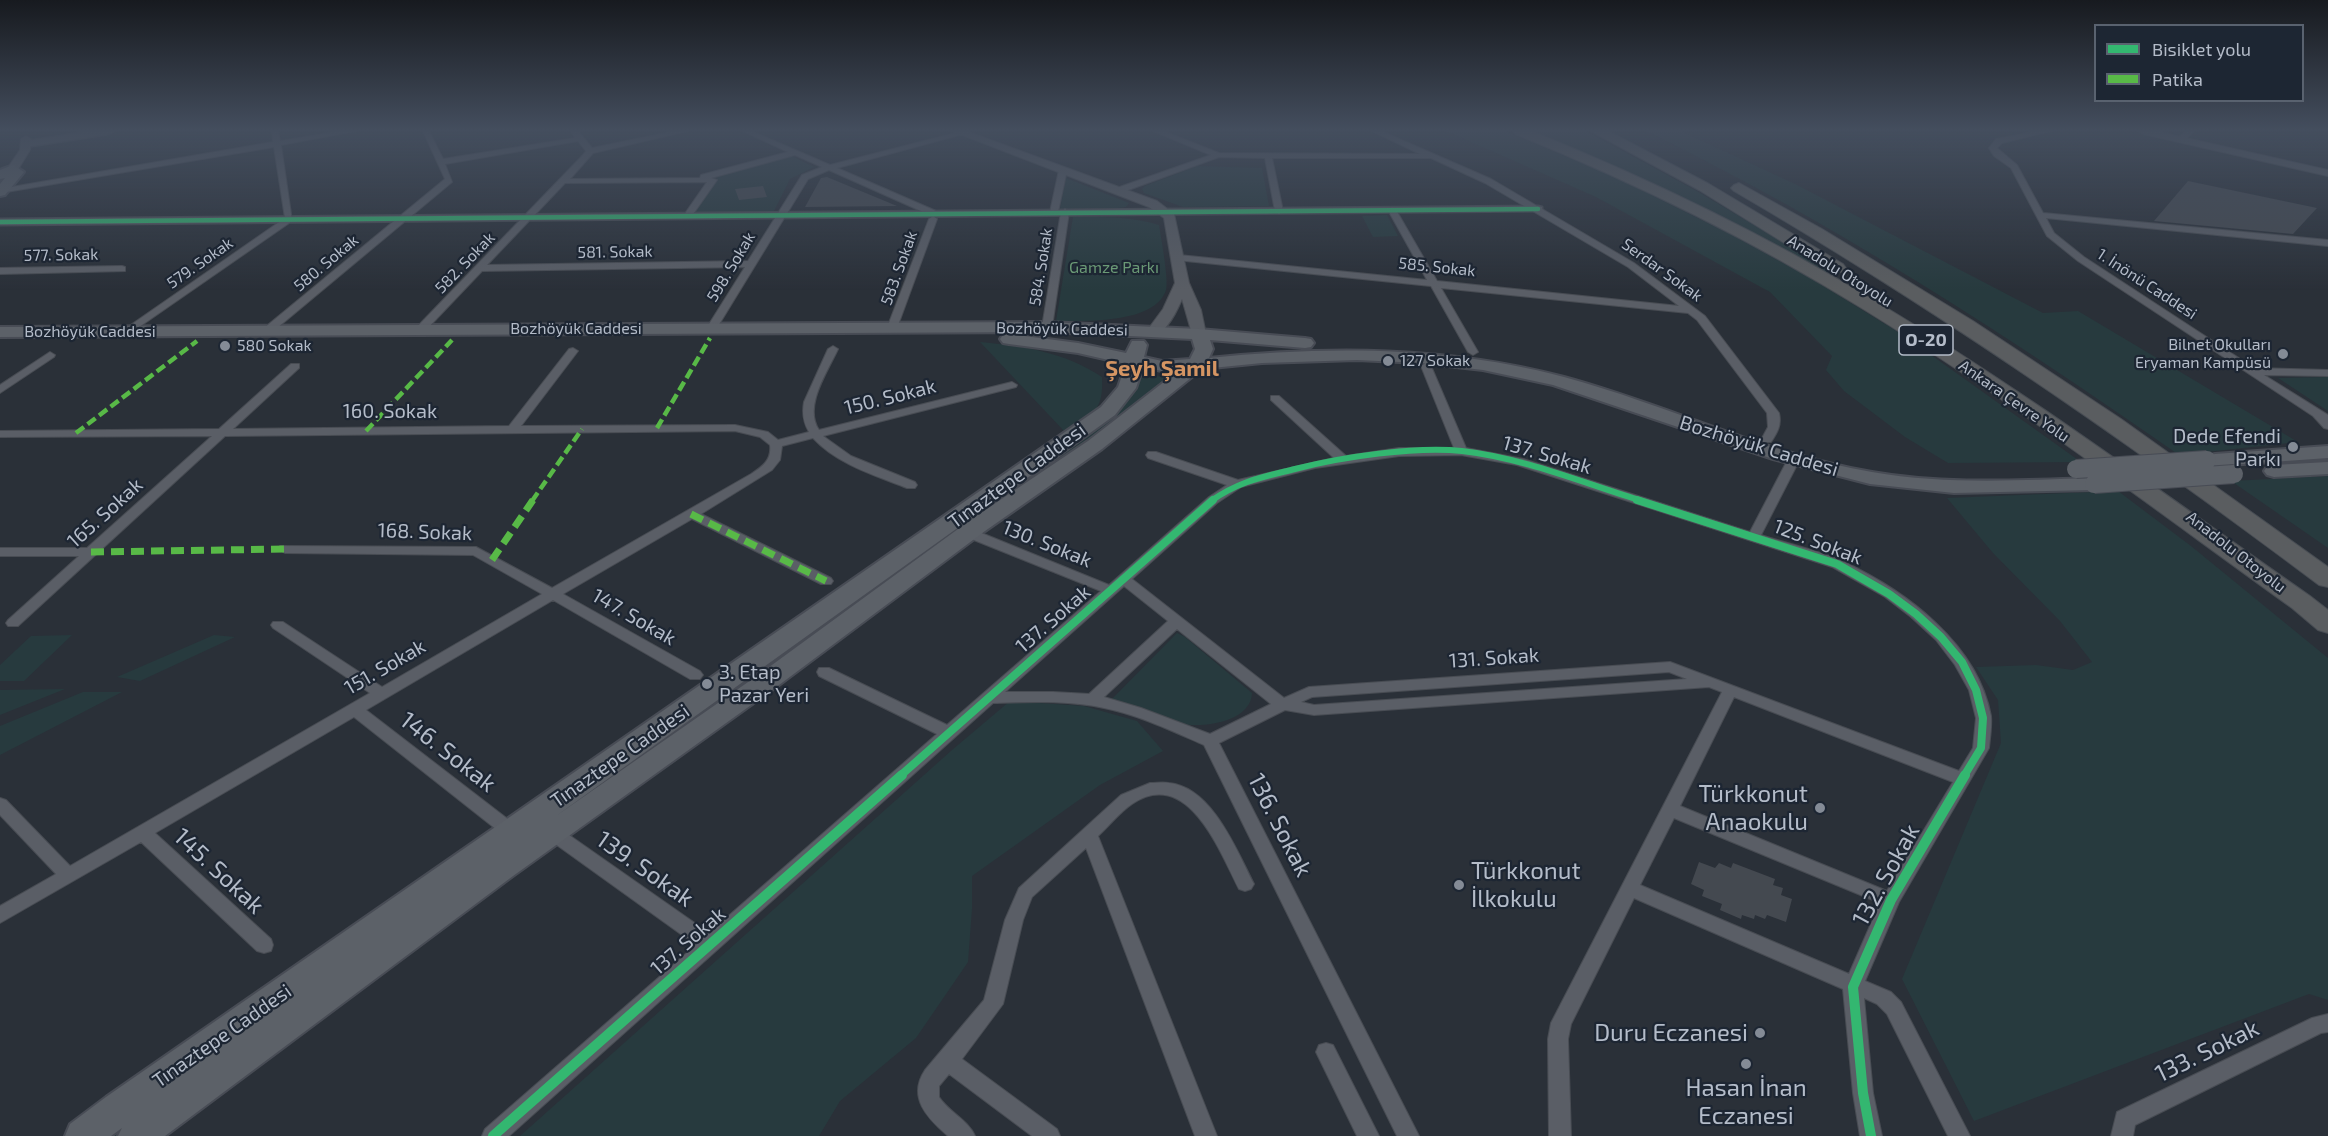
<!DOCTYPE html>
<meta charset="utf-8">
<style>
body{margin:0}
#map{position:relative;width:2328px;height:1136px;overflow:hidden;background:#2a3038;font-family:"Exo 2",sans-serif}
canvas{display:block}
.legend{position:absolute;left:2094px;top:24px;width:210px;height:78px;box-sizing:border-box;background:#1d2633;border:2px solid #59626f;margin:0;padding:8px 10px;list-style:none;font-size:18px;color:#b4bcc9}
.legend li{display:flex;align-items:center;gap:12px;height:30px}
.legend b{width:30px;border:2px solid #59626f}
</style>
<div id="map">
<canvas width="2328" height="1136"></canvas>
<ul class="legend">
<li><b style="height:8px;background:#33b770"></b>Bisiklet yolu</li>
<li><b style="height:8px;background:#58b947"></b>Patika</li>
</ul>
</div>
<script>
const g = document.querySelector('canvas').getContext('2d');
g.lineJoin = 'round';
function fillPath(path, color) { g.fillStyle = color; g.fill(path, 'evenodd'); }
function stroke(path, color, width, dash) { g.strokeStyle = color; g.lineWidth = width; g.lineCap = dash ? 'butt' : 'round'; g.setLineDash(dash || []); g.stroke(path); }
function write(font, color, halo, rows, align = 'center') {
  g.font = font + ' "Exo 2",sans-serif'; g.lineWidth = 4.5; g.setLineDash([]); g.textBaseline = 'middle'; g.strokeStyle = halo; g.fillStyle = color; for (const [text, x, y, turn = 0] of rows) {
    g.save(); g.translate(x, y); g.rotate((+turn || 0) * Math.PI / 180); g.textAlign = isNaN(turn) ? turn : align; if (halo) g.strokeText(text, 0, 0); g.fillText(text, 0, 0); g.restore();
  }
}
const green = new Path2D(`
 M1446 131H1505L1613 176 1730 234 1807 276 1903 335 2081 462 1948 463 1905 437 1844 391 1826 370 1832 356 1770 292 1596 197Z
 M1530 131H1586L1695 190 1833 272 1825 273C1729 220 1632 171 1530 131Z
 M1646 131H1681L1795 184 2043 313 2078 311 2298 442 2179 455C2009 336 1833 222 1646 131Z
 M792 156 814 167 790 179 773 213H693L719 175Z
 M1197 166 1262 168 1269 206 1183 207 1144 193 1142 189 1145 186Z
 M1066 178 1129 203 1126 207 1118 208 1060 209Z
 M1387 215 1398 236 1373 237 1362 216Z
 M1073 217C1102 217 1130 216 1159 225 1161 238 1169 280 1166 290 1155 324 1085 321 1056 321Z
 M980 342C1024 346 1064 352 1102 377 1104 411 1092 417 1064 431Z
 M1140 375 1170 377 1076 451 121 1136H106L1039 469C1077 446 1123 418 1140 375Z
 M2328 377V411L2278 378Z
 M2328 476V548L2231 481Z
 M2118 491 2191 546 2328 658V1000L2309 994 1974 1121 1902 979 2001 743 1998 700 1976 667 2036 665 2073 670 2092 662 2060 621 1993 553 1947 498Z
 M1177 633 1185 637 1252 693C1251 719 1213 726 1192 725 1164 724 1135 710 1109 702Z
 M72 635 24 681H0V665L31 636Z
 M214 635 235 637 140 681 117 677Z
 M65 689 0 715V690Z
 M83 692H122L0 755V726Z
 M1010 701 1084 706 1137 721 1163 751 1100 785 972 876V909L968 962 916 1038 840 1101 819 1136H520L952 750Z`);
const building = new Path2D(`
 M827 177 897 206 805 207 821 178Z
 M2188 181 2317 208 2293 234 2154 221Z
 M763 186 767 197 739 200 735 189Z
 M1699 862 1715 868 1719 863 1731 868 1733 863 1775 879 1773 885 1783 888 1781 895 1792 899 1786 922 1767 915 1765 919 1755 915 1754 919 1742 915 1741 919 1720 910 1722 904 1702 896 1704 890 1691 884Z`);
const minor = new Path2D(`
 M272 131H278L280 141 341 131H356L281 145 292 221 129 334 124 331 125 329 285 218 274 147 0 193V189L273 142Z
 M423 131H429L443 159 575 138 571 131H578L592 148 675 131H688L593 153 570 179 700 178 701 175 788 152 743 131H751L830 165 963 131 967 133 837 168 936 211V215H930L829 170 808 179 715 331H707L706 329 745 267 482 271 424 332H416V328L583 155 586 151 578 141 445 164 452 182 271 333H263V329L445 179ZM795 155 822 167 802 175 748 261 487 265 565 183 707 182 684 215 688 218 691 217 717 180 711 178Z
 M1153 131H1163L1219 153 1420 154 1372 131H1381L1491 179 1634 263 1705 316 1779 413C1782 425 1777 433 1771 442H1763L1761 440 1768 427 1767 413 1697 320 1688 313 1441 288 1478 352 1473 355 1468 352 1431 286 1176 260V256L1179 255 1427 280 1388 210 1392 207 1396 210 1437 281 1679 306 1628 267 1485 183 1431 158H1272L1283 211 1279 214 1275 211 1265 158 1219 157 1120 193H1114V189L1211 155Z
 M2038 131H2051L2002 143 1997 148 2017 165 2043 213 2328 240V246L2046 218 2054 233 2084 257 2254 368 2328 370V376L2264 375 2328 415V429L2324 428 2313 416 2078 261 2047 236 2011 168 1994 156 1989 148 1996 139Z
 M2186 131H2194L2187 138H2181L2180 136Z
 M1063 168 1067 170 1058 212 1054 215 1050 212 1059 170Z
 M1065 209 1069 212 1052 327 1047 330 1042 327 1061 212Z
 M933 216 937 219 897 328 896 330H888L887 328 929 219Z
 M122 266 125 267V271L0 274V268Z
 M833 346 838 349C828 371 803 406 819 430L1012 382 1017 385 1016 387 823 436 851 456 915 482 917 485 915 488H907C874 475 837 464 813 438L782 446 780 460 772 470 701 514 831 578 833 581 831 584H821L692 519 563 594 700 671 703 675 700 679H690L553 600 366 710 518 827 521 832 518 837 512 839 506 837 354 717 155 833 271 939 273 945 271 951 264 953 257 951 141 842 0 923V906L56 874 0 815V798L6 800 70 866 370 693 273 628 271 625 273 622H283L382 687 542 594 473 555 285 553 278 549 280 546 476 547 552 588 751 474C762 467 772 460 770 445L760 437 735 431 225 436 18 626H8L6 623 8 620 79 556H0V548H87L212 436 0 437V431L219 429 291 364H299V368L233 429 509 426 569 349 573 348 578 351 521 426 735 425 768 432 778 440 809 432C803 422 802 413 804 402L828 349Z
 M50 352 55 355 54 357 0 393V385Z
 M1426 363 1431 366 1466 448 1523 459 1750 532 1788 459 1790 456H1798L1800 459 1761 535C1788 544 1818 550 1844 562 1906 591 1978 644 1991 716 1992 726 1990 738 1989 748L1899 902 1865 981 1891 992 1901 1002 1970 1136H1948L1887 1014 1877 1004 1864 998 1873 1093 1882 1136H1860L1853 1093 1843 989 1634 898 1571 1024 1568 1039 1571 1136H1549L1548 1039 1551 1023 1722 692 1709 687 1314 715 1285 710 1219 743 1419 1136H1397L1204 745C1172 731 1139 715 1104 708 1068 700 1030 702 993 703L509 1136H482L485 1129 696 945 547 838 544 833 547 828 553 826 559 828 709 933 937 734 819 676 817 672 819 668H829L947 725 1101 591 964 536 962 533 964 530H974L1109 585 1209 497 1227 485 1148 458 1146 455 1148 452H1156L1238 480 1334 458 1271 400V396H1279L1346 456 1399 448H1454L1421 366ZM1461 455 1517 465 1832 567 1885 597 1911 617 1936 640 1955 665 1969 690 1976 718 1973 748 1959 771 1670 662 1309 687 1284 698 1132 579 1217 503 1241 487 1315 468 1399 456ZM1124 586 1168 621 1089 694 1053 692H1005ZM1177 629 1271 704 1210 734 1141 708 1104 697ZM1669 672 1687 679 1314 705 1301 702 1312 697ZM1734 697 1953 782 1887 891 1680 806ZM1674 818 1880 903 1849 974 1640 885Z
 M1150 783C1157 783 1163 782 1169 783 1212 787 1237 851 1254 884L1251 889 1245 891 1239 889C1220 852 1188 766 1132 804 1120 812 1109 826 1098 836L1217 1136H1195L1086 848 1032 897 1023 920 1003 1004 962 1059 1057 1129 1060 1136H1032L949 1074 939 1086V1097C949 1112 968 1120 975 1136H948C927 1118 907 1097 925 1070L984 1000 1005 920 1019 888 1121 795Z
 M2328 1014V1032L2321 1033 2135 1125 2133 1136H2111L2117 1112 2312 1018Z
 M1326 1043 1333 1045 1379 1136H1357L1316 1052 1319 1045Z`);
const tertiary = new Path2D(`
 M93 131H114L109 134 26 147 21 144 26 141Z
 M1538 206 1542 207V211L0 225V219Z`);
const secondary = new Path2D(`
 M952 131H966L1157 201 1174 214 1189 283 1201 310 1206 334 1204 337H1194L1192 334 1182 299C1177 311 1166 333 1153 336L1146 332 1163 309 1175 283 1164 218 1149 207Z
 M2138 131H2155L2328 170V176L2143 134Z
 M26 136 31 139 30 150 17 171H9L7 169 20 150 21 139Z`);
const primary = new Path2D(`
 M13 165 24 172 5 195 0 196V184L5 178 0 179V170Z
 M1047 322 1199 329 1305 338 1311 339 1314 343 1311 347 1305 348 1210 340 1213 349 1209 358C1328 346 1448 346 1564 377 1668 405 1766 454 1872 472 1945 485 2020 480 2094 478L2101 480 2104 484 2101 488 2094 490 1954 493 1870 484 1773 459 1553 385 1483 370 1421 363 1357 360 1262 363 1202 369 1102 449 985 531 779 685 513 876 165 1136H118L122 1128 111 1136H65L70 1124 106 1097 1101 407 1118 387 1126 364 1078 353 1009 344 1003 343 1000 339 1003 335 1009 334 1078 343 1126 353 1132 341H1144L1147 345 1144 357 1162 361 1190 359 1195 349 1192 339 1047 332 0 337V327ZM1143 367 1162 371H1178L1088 441 969 521 761 673 556 816 1115 415 1136 388Z
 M2328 446V458L2215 466 2208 464 2205 460 2208 456 2215 454Z
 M2328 462V474L2274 477 2267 475 2264 471 2267 467 2274 465Z`);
const motorway = new Path2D(`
 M1513 131H1531C1650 179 1765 235 1875 301 2026 391 2166 496 2310 596L2328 610V633L2318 630 2292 608C2150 506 2011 400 1863 309 1752 240 1636 183 1515 134Z
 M1591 131H1608L1709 184 1843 264 1846 268 1843 272H1831L1699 190Z
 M1739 183 1822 229 1973 321 2121 419 2328 567V587L2319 585C2130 443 1938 310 1734 191L1731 188 1734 185Z`);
const primaryBridge = new Path2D(`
 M2076 469 2207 460
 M2094 484 2234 474`);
const quietFar1 = new Path2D(`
 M657 428 710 338
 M366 431 452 340
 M76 433 197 341
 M532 501 582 429`);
const quiet = new Path2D(`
 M691 514 826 581
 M91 552 285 549
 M492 560 533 500`);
const cyclewayFar3 = new Path2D(`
 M0 222 1538 209`);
const cyclewayFar2 = new Path2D(`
 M1211 501C1239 481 1263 477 1295 469 1341 457 1416 446 1462 451 1524 458 1583 483 1642 501`);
const cyclewayFar1 = new Path2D(`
 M1637 500 1837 564 1889 594 1916 614 1941 637 1962 662 1976 690 1983 718 1981 748 1964 776
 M900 776 1213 500`);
const cycleway = new Path2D(`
 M493 1136 902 775
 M1871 1136 1863 1093 1853 987 1891 900 1965 775`);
const markers = [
 [225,346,6,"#848b96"],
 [2283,354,6,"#848b96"],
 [1388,361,6,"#848b96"],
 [2293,447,6,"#848b96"],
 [707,684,6,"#848b96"],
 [1820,808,6,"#848b96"],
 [1459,885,6,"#848b96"],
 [1760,1033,6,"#848b96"],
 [1746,1064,6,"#848b96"]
];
const farStreetnames = [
 ["581. Sokak",615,252,-1],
 ["577. Sokak",61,255,-1],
 ["579. Sokak",200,263,-35],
 ["580. Sokak",326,263,-40],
 ["582. Sokak",465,263,-46],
 ["598. Sokak",731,267,-59],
 ["584. Sokak",1041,267,-81],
 ["585. Sokak",1437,267,6],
 ["583. Sokak",899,268,-70],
 ["Serdar Sokak",1662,270,36],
 ["Anadolu Otoyolu",1840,271,32],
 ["1. İnönü Caddesi",2147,284,33],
 ["Bozhöyük Caddesi",576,329],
 ["Bozhöyük Caddesi",1062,329,1],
 ["Bozhöyük Caddesi",90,332],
 ["Ankara Çevre Yolu",2014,401,35],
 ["Anadolu Otoyolu",2236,552,38]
];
const farParknames = [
 ["Gamze Parkı",1114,268]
];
const farPoinames = [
 ["Bilnet Okulları",2271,345,"right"],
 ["Eryaman Kampüsü",2271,363,"right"],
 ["580 Sokak",237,346],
 ["127 Sokak",1400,361]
];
const shields = [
 [1926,340,54]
];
const shieldNames = [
 ["O-20",1926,340]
];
const streetNames = [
 ["150. Sokak",890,397,-14],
 ["160. Sokak",390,411],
 ["Bozhöyük Caddesi",1759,446,17],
 ["137. Sokak",1547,455,16],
 ["Tınaztepe Caddesi",1017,476,-36],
 ["165. Sokak",105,513,-42],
 ["168. Sokak",425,532,2],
 ["125. Sokak",1818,542,21],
 ["130. Sokak",1047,544,22],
 ["147. Sokak",634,617,30],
 ["137. Sokak",1053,619,-41],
 ["131. Sokak",1494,658,-4],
 ["151. Sokak",385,667,-30],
 ["Tınaztepe Caddesi",620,756,-35],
 ["137. Sokak",688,941,-41],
 ["Tınaztepe Caddesi",222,1036,-35]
];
const poiNames = [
 ["Dede Efendi",2281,436],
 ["Parkı",2281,459],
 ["3. Etap",719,672,"left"],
 ["Pazar Yeri",719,695,"left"]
];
const farDistrictnames = [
 ["Şeyh Şamil",1162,369]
];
const nearStreetnames = [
 ["146. Sokak",448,752,38],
 ["136. Sokak",1280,825,63],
 ["139. Sokak",645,869,35],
 ["145. Sokak",219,871,43],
 ["132. Sokak",1886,875,-61],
 ["133. Sokak",2207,1051,-26]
];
const nearPoinames = [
 ["Türkkonut",1808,794],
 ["Anaokulu",1808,822],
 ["Türkkonut",1471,871,"left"],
 ["İlkokulu",1471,899,"left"],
 ["Duru Eczanesi",1748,1033],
 ["Hasan İnan",1746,1088,"center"],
 ["Eczanesi",1746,1116,"center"]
];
fillPath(green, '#273a3e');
fillPath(building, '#444950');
stroke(minor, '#484c53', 2);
stroke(tertiary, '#484c53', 3);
stroke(secondary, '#484c53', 2);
stroke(primary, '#484c55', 4);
stroke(motorway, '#474c53', 2);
fillPath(minor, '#5a5e66');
fillPath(tertiary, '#5a5e66');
fillPath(secondary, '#595d64');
fillPath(primary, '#5c6168');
fillPath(motorway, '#5a5d60');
stroke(primaryBridge, '#484c55', 20, []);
stroke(primaryBridge, '#5c6168', 18);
stroke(quietFar1, '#58b947', 4.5, [10, 4.5]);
stroke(quiet, '#58b947', 7, [13, 7]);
stroke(cyclewayFar3, '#33b770', 4.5);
stroke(cyclewayFar2, '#33b770', 6);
stroke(cyclewayFar1, '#33b770', 8);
stroke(cycleway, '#33b770', 10);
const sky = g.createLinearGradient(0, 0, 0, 290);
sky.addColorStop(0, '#171a1f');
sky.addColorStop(0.45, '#444e5e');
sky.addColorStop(1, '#444e5e00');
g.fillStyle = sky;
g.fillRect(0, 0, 2328, 290);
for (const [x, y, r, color] of markers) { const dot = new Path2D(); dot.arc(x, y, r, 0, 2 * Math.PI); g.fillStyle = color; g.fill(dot); stroke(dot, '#1d2633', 2); }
write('16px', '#b4bcc9', '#1d2633', farStreetnames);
write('16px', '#6b9a76', '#1d2633', farParknames);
write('16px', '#b4bcc9', '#1d2633', farPoinames, 'left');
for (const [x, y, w] of shields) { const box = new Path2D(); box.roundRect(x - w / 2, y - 15, w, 30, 4.5); g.fillStyle = '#1d2633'; g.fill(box); stroke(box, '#b4bcc9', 1.5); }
write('bold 18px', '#b4bcc9', null, shieldNames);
write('20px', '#b4bcc9', '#1d2633', streetNames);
write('20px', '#b4bcc9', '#1d2633', poiNames, 'right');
write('bold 22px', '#d59563', '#1d2633', farDistrictnames);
write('24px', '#b4bcc9', '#1d2633', nearStreetnames);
write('24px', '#b4bcc9', '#1d2633', nearPoinames, 'right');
</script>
